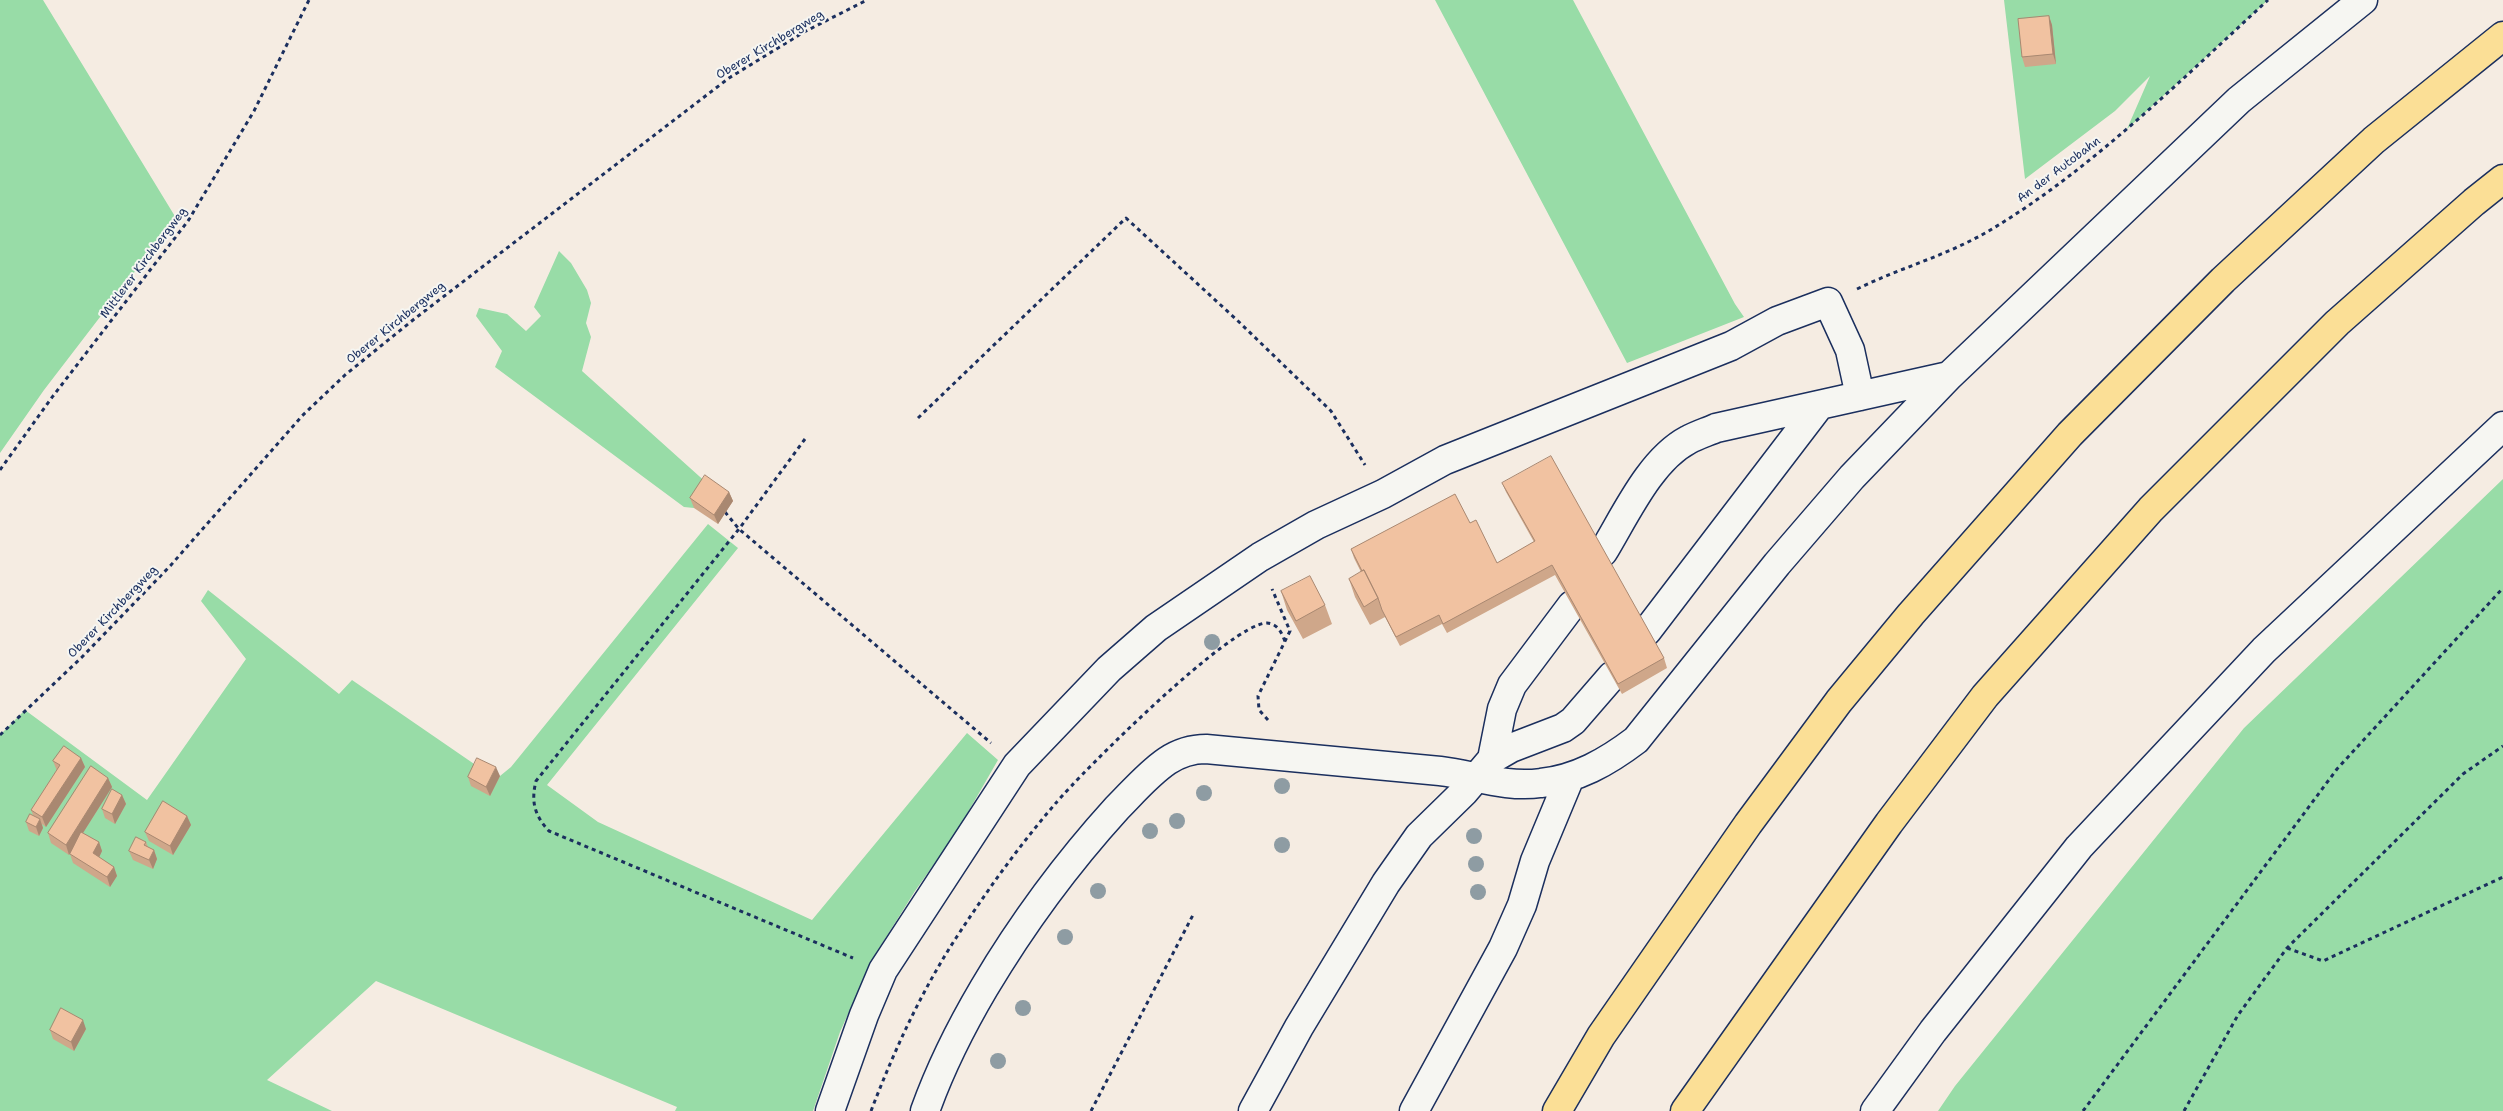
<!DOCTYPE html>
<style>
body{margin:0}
canvas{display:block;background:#f5ece2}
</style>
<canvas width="2503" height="1111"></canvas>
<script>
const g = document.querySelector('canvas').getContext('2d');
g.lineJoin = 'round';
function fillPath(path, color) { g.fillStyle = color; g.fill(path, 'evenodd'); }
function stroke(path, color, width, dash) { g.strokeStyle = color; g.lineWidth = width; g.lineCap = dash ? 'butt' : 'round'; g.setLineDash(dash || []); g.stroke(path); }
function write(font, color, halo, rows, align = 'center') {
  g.font = font + ' "Shantell Sans",sans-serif'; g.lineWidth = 4; g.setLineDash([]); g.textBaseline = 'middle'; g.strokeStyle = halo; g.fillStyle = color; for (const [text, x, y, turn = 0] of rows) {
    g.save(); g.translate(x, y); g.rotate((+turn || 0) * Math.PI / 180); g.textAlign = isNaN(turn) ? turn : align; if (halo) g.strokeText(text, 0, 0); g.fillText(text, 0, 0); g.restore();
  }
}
const green = new Path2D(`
 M0 0H43L176 218 44 390 0 453Z
 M1435 0H1573L1735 304 1744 317 1627 363Z
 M2004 0H2268L2127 129 2150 76 2115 111 2025 179Z
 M559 251 571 263 587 290 591 303 586 323 591 337 582 371 709 485 694 508 684 507 495 367 502 351 476 316 479 308 507 314 526 331 541 316 534 307Z
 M2503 479V1111H1938L1955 1086 2244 728Z
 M708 524 738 548 547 785 598 822 812 920 967 733 998 760 956 833 915 891 873 958 840 1032 813 1111H675L677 1107 376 981 267 1080 332 1111H0V735L25 710 147 800 246 659 201 601 208 590 339 694 352 680 480 768 500 776 511 767Z`);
const path = new Path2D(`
 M1857 289C1902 267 1949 255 1992 229 2092 169 2182 79 2268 0
 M918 418 1126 218 1238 321 1331 411 1365 465
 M805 439 739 529 536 781C531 801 534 815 549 831L853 958
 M0 470 53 396 188 221 254 111 309 0
 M725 512 739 529 991 743
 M1268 720 1259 710 1258 696 1290 631 1272 589
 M0 735 82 657 171 565 302 416 345 375 413 320 729 78 804 32 867 0
 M2287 948 2323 961 2503 877
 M871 1111C894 1051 921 992 956 938 986 892 1019 846 1055 804 1083 771 1231 623 1267 623 1279 624 1282 634 1286 644
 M1091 1111 1194 913
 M2083 1111 2337 769 2503 588
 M2184 1111 2238 1015 2287 948 2463 774 2503 746`);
const minor = new Path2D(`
 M1603 552C1625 516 1650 460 1688 440 1697 435 1707 432 1716 428L1949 376
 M1647 631 1819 406
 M1492 759 1502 709 1512 685 1572 605
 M830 1111 864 1015 883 970 1017 765 1109 669 1156 628 1260 557 1316 525 1383 494 1445 460 1731 346 1777 321 1828 302 1850 350 1860 396
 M925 1111C940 1069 961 1027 984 988 1022 924 1067 863 1117 808 1133 792 1148 774 1167 761 1179 753 1191 749 1206 749 1284 756 1362 763 1440 771 1474 775 1505 788 1541 783 1577 779 1607 762 1636 740L1777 564 1852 477 1949 376 2239 100 2363 0
 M1253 1111 1299 1027 1386 883 1419 836 1464 792 1492 759 1511 748 1563 728 1573 721 1612 676
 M1414 1111 1503 948 1522 905 1535 861 1570 777
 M1875 1111 1933 1031 2079 847 2264 650 2503 426`);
const highway = new Path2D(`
 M1557 1111 1601 1036 1748 824 1839 701 1911 614 2070 434 2223 280 2374 140 2503 36
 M1685 1111 1889 823 1985 696 2151 509 2337 323 2474 202 2503 179`);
const trees = [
 [1212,642],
 [1282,786],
 [1204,793],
 [1177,821],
 [1150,831],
 [1474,836],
 [1282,845],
 [1476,864],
 [1098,891],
 [1478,892],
 [1065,937],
 [1023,1008],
 [998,1061]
];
const wall = new Path2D(`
 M2049 16 2052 25 2056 64 2025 67 2022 57Z
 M1502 483 1664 658 1667 668 1622 694 1555 575 1447 633 1442 624 1400 646 1385 617 1370 625 1355 597 1349 579 1361 572 1354 558 1351 549 1470 523 1497 563 1534 542 1506 492Z
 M729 492 733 501 718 524 694 508 690 498Z
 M1281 591 1325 605 1332 624 1303 639 1287 610Z
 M81 758 85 767 46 827 42 824 43 828 39 836 29 831 26 822 33 815 31 810 57 771 53 761Z
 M500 776 490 796 471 786 468 777Z
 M108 778 112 787 83 833 99 842 102 851 99 857 114 867 117 876 110 887 73 863 70 854 71 851 69 855 51 843 48 833Z
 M122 795 126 804 115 824 105 818 102 809Z
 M187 816 191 825 173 855 149 841 145 832Z
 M146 842 148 847 154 850 157 859 153 869 133 860 129 851Z
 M86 1029 74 1051 53 1039 50 1030Z`);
const shadedWall = new Path2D(`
 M2049 16 2052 25 2056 64 2053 54Z
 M729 492 733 501 718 524 714 515Z
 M81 758 85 767 46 827 42 817Z
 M496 767 500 776 490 796 486 787Z
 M108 778 112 787 69 855 66 845Z
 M122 795 126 804 115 824 112 814Z
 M187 816 191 825 173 855 170 846Z
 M40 819 43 828 39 836 36 827Z
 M99 842 102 851 97 862 93 853Z
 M154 850 157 859 153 869 149 860Z
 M114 867 117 876 110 887 107 877Z
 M83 1020 86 1029 74 1051 71 1042Z`);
const building = new Path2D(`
 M2049 16 2053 54 2022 57 2018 19Z
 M1551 456 1664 658 1618 684 1552 565 1443 624 1439 615 1396 637 1382 610 1378 598 1364 570 1362 571 1351 549 1455 494 1470 523 1476 520 1497 563 1535 541 1502 483Z
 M705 475 729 492 714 515 690 498Z
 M1364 570 1378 598 1364 607 1349 579Z
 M1310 576 1325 605 1296 621 1281 591Z
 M64 746 81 758 42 817 31 810 60 765 53 761Z
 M477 758 496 767 486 787 468 777Z
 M91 766 108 778 66 845 48 833Z
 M112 789 122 795 112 814 102 809Z
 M163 801 187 816 170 846 145 832Z
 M30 814 40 819 36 827 26 822Z
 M81 832 99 842 93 853 114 867 107 877 70 854Z
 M136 837 146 842 144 845 154 850 149 860 129 851Z
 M61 1008 83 1020 71 1042 50 1030Z`);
const streetNames = [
 ["Oberer Kirchbergweg",770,45,-31],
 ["An der Autobahn",2059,170,-37],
 ["Mittlerer Kirchbergweg",144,263,-53],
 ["Oberer Kirchbergweg",396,323,-39],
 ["Oberer Kirchbergweg",113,612,-46]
];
fillPath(green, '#98dca7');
stroke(minor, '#1b2f5e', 31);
stroke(highway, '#1b2f5e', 31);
stroke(path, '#1b2f5e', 3, [4, 4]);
stroke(minor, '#f6f6f2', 28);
stroke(highway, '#fbdf96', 28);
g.fillStyle = '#8e9ca3';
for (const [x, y] of trees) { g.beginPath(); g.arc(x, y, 8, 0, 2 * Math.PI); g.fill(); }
fillPath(wall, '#cfa78a');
fillPath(shadedWall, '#a98871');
fillPath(building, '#f1c2a1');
stroke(building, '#a98871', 1);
write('12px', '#1b2f5e', '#f6f6f2', streetNames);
</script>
